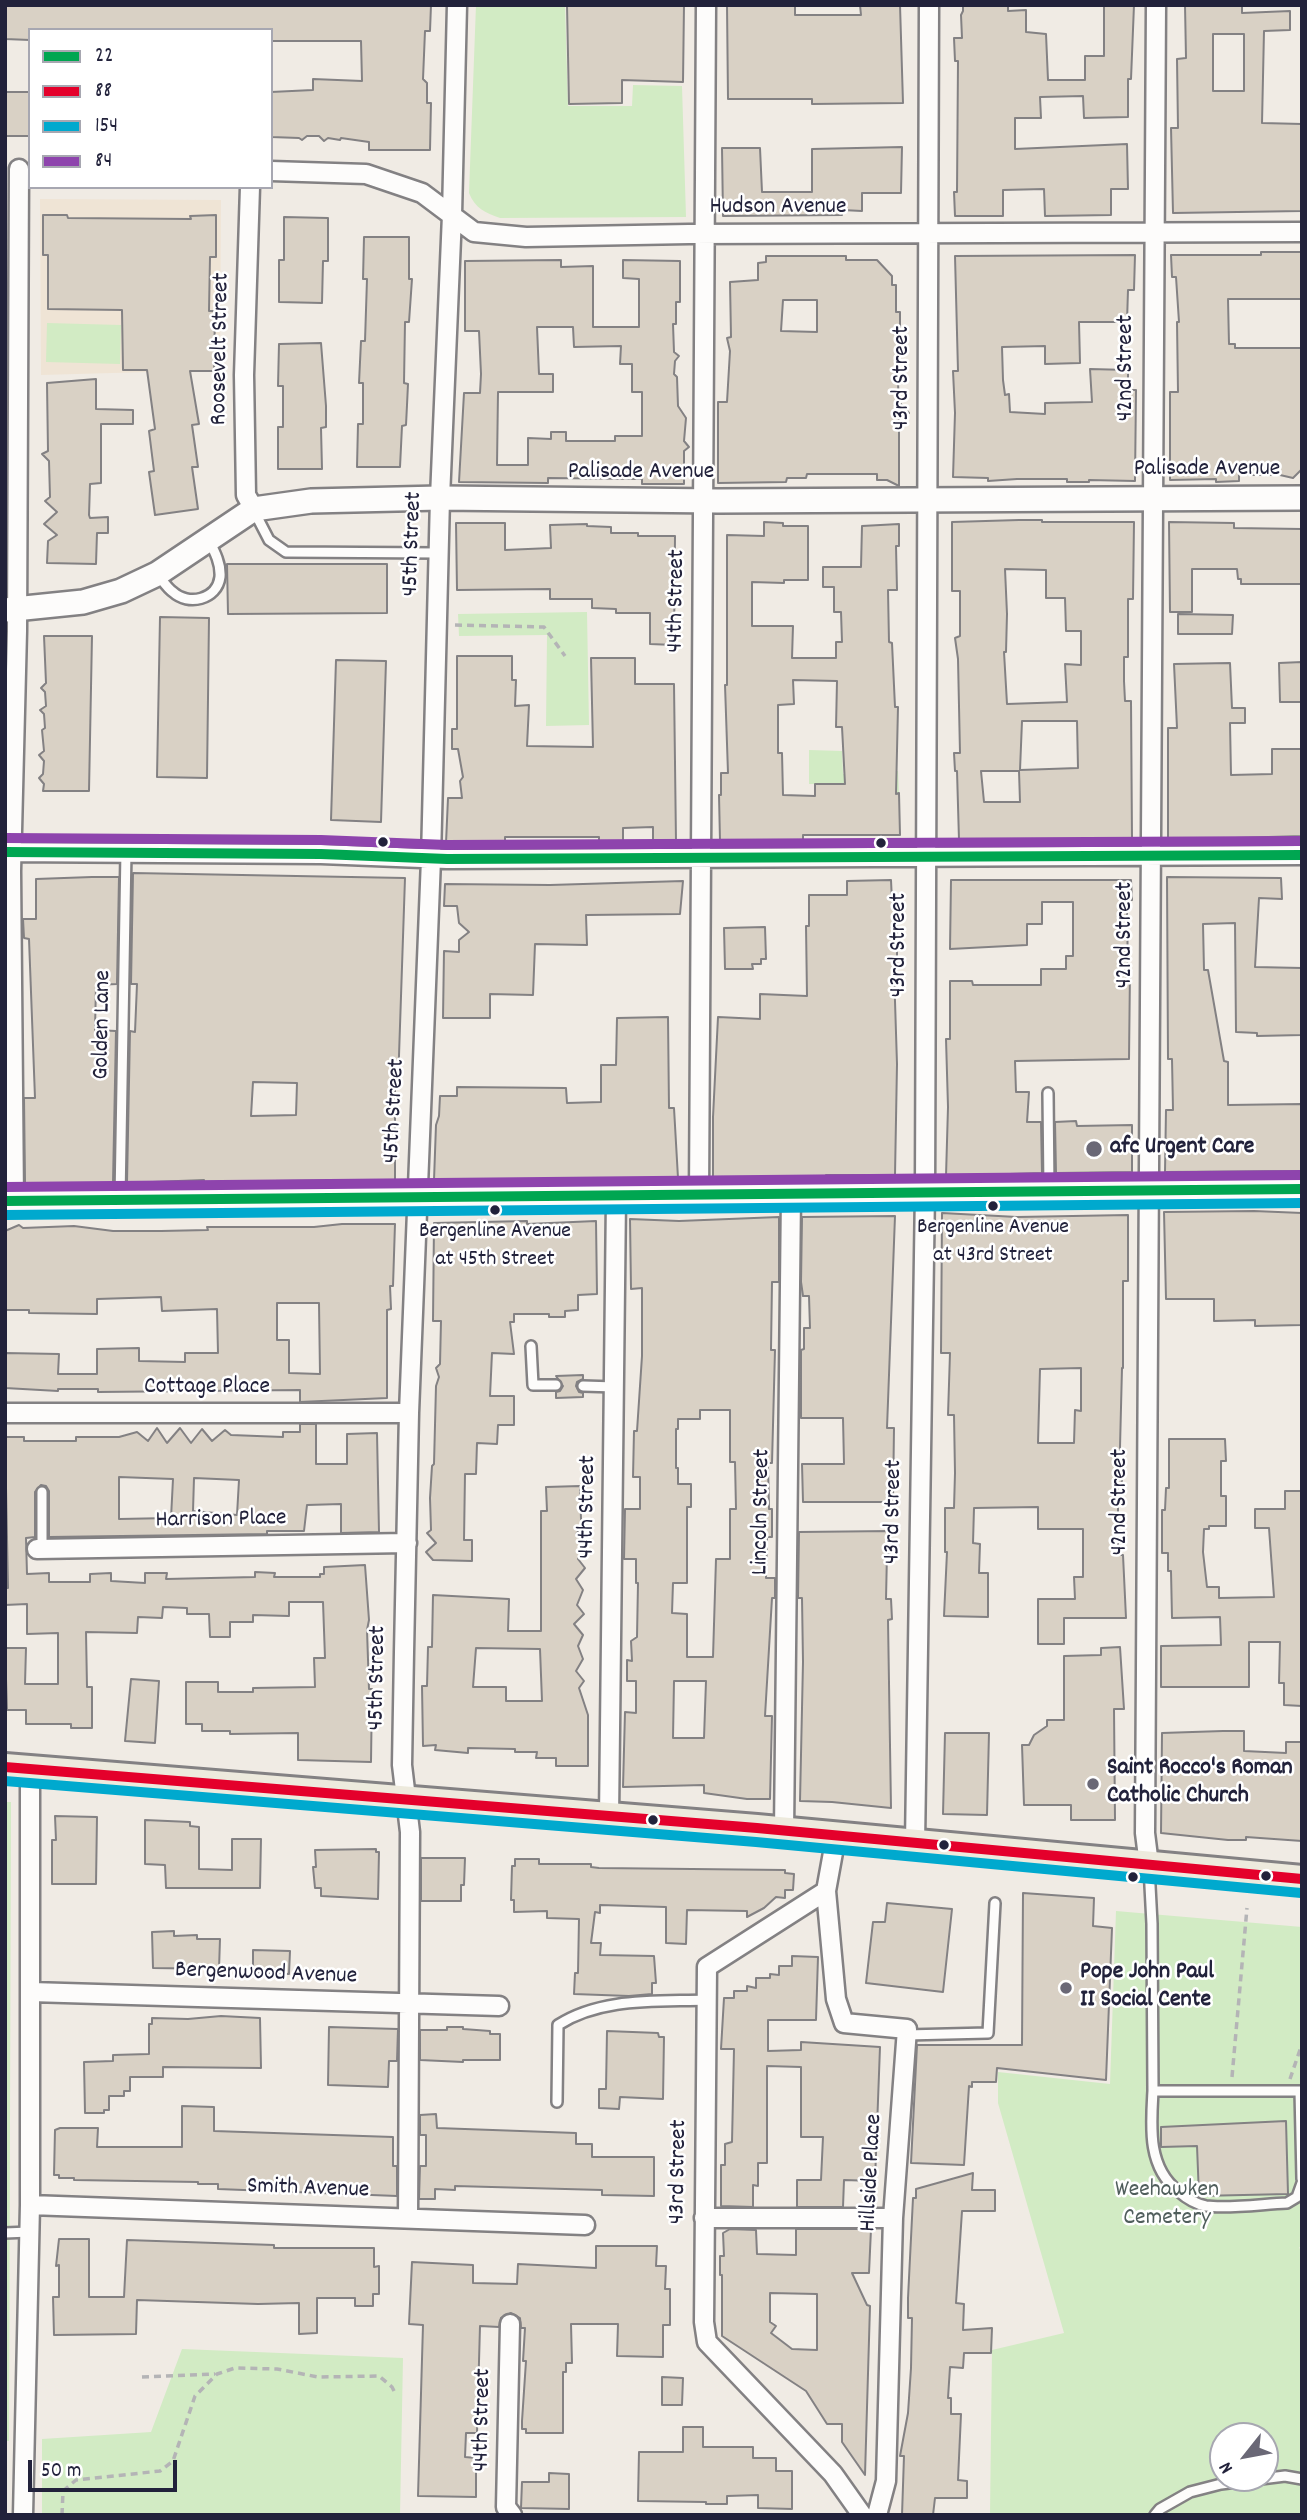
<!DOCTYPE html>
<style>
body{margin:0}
#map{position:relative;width:1307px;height:2520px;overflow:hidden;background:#f0ebe4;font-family:Dekko,sans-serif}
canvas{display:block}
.frame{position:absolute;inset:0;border:7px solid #22223b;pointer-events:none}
.legend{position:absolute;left:28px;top:28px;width:245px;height:161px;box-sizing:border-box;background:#fff;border:2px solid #a7a7b1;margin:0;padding:9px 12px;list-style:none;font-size:21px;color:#22223b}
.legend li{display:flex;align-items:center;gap:14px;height:35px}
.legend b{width:35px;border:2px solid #a7a7b1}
.north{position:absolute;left:1209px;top:2422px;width:70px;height:70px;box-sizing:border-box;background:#fff;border:2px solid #a7a7b1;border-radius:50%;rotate:239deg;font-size:19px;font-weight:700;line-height:28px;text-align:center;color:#22223b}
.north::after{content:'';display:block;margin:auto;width:24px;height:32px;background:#6a6876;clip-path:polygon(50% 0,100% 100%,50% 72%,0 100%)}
.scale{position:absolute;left:28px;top:2460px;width:149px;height:32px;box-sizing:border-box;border:4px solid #22223b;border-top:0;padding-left:9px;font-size:21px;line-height:24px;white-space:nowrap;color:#22223b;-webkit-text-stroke:5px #fff;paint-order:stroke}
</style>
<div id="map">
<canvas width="1307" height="2520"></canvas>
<div class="frame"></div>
<ul class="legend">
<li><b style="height:9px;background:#00a651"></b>22</li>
<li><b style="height:9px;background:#e4002b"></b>88</li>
<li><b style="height:9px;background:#00a9ce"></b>154</li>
<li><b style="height:9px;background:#8e44ad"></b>84</li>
</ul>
<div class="north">N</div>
<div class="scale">50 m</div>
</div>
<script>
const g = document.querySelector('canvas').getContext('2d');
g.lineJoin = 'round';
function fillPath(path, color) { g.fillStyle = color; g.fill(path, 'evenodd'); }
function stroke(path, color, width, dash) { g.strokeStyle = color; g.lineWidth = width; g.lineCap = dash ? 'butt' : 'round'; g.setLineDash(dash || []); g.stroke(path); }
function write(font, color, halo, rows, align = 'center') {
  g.font = font + ' Dekko,sans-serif'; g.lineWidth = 5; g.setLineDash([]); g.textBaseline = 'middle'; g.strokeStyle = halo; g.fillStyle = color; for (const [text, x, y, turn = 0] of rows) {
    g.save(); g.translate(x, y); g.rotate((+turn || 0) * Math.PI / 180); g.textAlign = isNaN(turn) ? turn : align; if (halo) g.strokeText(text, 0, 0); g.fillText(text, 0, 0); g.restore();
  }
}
const built = new Path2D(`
 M40 199 221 200 220 370 41 375Z`);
const green = new Path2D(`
 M476 5H565L568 106H632L633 85 682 86 686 217 500 218C485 213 475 208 469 193Z
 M47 323 121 325 120 364 46 362Z
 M587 612 589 725 546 726 547 635 459 636 458 614Z
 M809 750 842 751 843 774 898 771 899 793 838 796V784H809Z
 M5 1802H11L9 2441H5Z
 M1116 1911 1302 1927V2244L1299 2248 1302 2250V2515H990L992 2350 1064 2333 998 2103V2072L1110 2084ZM1223 2436H1265V2478H1223Z
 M182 2349 403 2358 400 2515H42V2439L151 2432Z`);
const building = new Path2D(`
 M5 5H431L430 31H425L423 79 427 83V103H431L430 150H369V142L341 138 340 140 328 138 324 141 319 136H307L302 140 299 138 271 137V92L313 90V79L362 81 361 41H271V30H30V40L5 39Z
 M567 5H684L683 82 622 80V103L569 104Z
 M727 5H795V15H861L860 5H900L903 103 812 104V99H728Z
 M963 5H1008V11L1026 10V32L1046 34 1048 80H1085V56H1104V5H1134L1131 79H1128V117L1084 118 1083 96 1040 97 1041 118H1015V149L1127 144 1128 189H1111V215L1045 216 1044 189 1003 190V216H955L954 192H957L958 61H955L954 38H962L961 15 963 11Z
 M1185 5H1242V13L1290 11V30L1264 31 1262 123 1302 124V211L1173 213 1171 128H1178L1177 59 1186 58ZM1213 34H1244V91H1213Z
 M5 92H30V136H5Z
 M902 147 901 193H862V211L842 210V215L723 216 722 148H760L762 192H812V149Z
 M43 215H67L68 218 191 219 190 216 216 215V257H210L209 311H215L214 371H190L199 424 192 425 198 467H192L198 509 155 515 149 472 154 471 149 431 155 429 147 370H123L122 310 48 309V255H43Z
 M284 217 328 218V261H323L322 303 279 302V260H284Z
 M364 237H409V279H412L409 322H405L404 383 408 384 407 405 406 425 402 426 400 467H357L358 424H363V383H359L361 341H365L367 279H363Z
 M1261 252H1302V299H1228L1229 344H1235V348H1302V469L1293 478 1280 475H1239V481L1216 482V479L1170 480V392H1178L1177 322H1179L1176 277H1172L1171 255H1261Z
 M1135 255 1134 290H1128L1127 322H1079L1080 363 1045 364V346L1002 347 1003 380 1005 395 1009 394 1010 412 1045 414V403L1092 402 1090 369 1128 370V390H1136L1135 481 1089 480V482H1067V479H1017L988 481V478L953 477 955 413 953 371H958L955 256Z
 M766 256H846V260H877L892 276V285H896V312H900V346H896L899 402 909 413H899V486L887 480H877V474H807L806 478H787L786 482 718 483V402H727L730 351 727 338 731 337 730 282 758 280V263L766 262ZM783 300H817V332L781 331Z
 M561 260V267L593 266V327H639V279L623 278V260L680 261V302H676V324H673L674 352 679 356 675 361 674 374 677 377 678 406 686 418 684 441 689 447 684 451V484H642V479L548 478V483L459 482 464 393H480L481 374 479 331H465V261ZM537 327H573L574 347 621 346 620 364H632V392H642V436H615V441H566V432H551V439L528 438V465H497L498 392H553V374H539Z
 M321 343 326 406V427L321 428 322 469H278V427H283V386H278L279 344Z
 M96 379V409L133 410V424H101V483L90 484 89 515 90 518 108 517V533H97L96 564 47 563 48 541 57 535 44 524 57 512 45 501 50 497 49 461 42 454 48 451 47 383Z
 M1019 520H1042V522H1134L1133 599H1128V657H1124V681L1125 701H1131L1132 839 959 840 957 771H955L954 753H960L958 659 955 638 960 636V591H952V522ZM1005 569 1046 570V598H1065L1066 631H1081V665L1065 664 1067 702 1007 704 1004 652H1006L1007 614ZM1022 721H1077L1078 768 1020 770ZM981 771H1019L1020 802H984Z
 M764 522 783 523V526H808V580H784V583L752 582V626H793L792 658H836V642H842L841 612H834V587H823V567H861L862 526 899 524V546H896L897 590H888L889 642 892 643 895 707H898L896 794 899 793 900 835H803V841H720L719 795H721V773H728L725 685H727V535L764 536ZM793 680 837 681 836 727H842L845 784H815V796L783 795 782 753H778V705L794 704Z
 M1169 522 1234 523V528L1302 529V584H1241V579H1238L1237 569H1192V612H1170Z
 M456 523H505V550L551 548 550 525 587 524V526L611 527V533H638V536H675L674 645 650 644V613H616V609L592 608V599H550V589L457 590Z
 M227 564H387V613L228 614Z
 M1178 614 1233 615 1232 634H1178Z
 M160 617 209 618 207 778 157 777Z
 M44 636H92L89 791H43L44 784 39 778 43 774 44 761 39 755 44 751 42 730 45 728 44 714 40 710 46 706 45 692 41 688 46 683Z
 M457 656H512V680H516L515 706 529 705 527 746 593 747 591 658H635V684H674L676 842H653V827L623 828V842H599V837H505V843H446L448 798H462L460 781 463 777 458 749H452V729H457Z
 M336 660 386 661 381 822 331 820Z
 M1302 662V702H1280L1279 663Z
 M1230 663 1232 708H1245V723H1230L1231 775 1272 774V749H1302V836L1168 840V728H1177L1174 664Z
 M133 873 405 878 398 1085H395V1180L273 1181 262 1182V1184H204V1180L127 1183 130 1031 135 1032 137 984H131ZM253 1082 297 1083 296 1115 251 1116Z
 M92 877H119L117 984 96 985 95 1030 116 1031 113 1183 25 1184 24 1098H35L29 939 24 938 23 919H36V879Z
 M1167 877 1281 878 1282 899 1259 898 1255 967 1302 968V1035L1257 1036V1033L1236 1032 1235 923 1203 924 1204 970H1208L1224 1061 1228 1062V1105L1302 1104V1171L1165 1172 1166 1110H1173L1172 1059H1168Z
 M891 880 892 902H897V970H894L897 1064 895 1175H826V1178H814L804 1176 713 1178V1117L718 1017 760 1019V994L807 996 806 926H809V895H847V881Z
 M951 880H1131L1132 900 1124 901 1127 913 1128 970H1130L1129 1059 1015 1061 1016 1092H1029L1027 1122H1041L1042 1173 946 1176 948 1107 946 1039H950V981H972L973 985H1041V969H1066V956H1073V902H1042V924H1027V945L950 949Z
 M683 881 680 914 586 915 587 945 535 944 533 995 490 994V1018H443L444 951 459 952V940L469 932 459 923 457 906H444L445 884 550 885Z
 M765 927 766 959H761V964H752L753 969H725L724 928Z
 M668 1017 669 1108H674L678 1178 557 1181 434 1180 436 1125 439 1116 440 1096H457V1087L566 1088 567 1103 601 1102V1065H616L617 1018Z
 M1076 1121 1077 1126 1132 1125V1172L1056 1173 1055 1122Z
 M1254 1211 1302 1213V1325L1255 1326V1320L1214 1321V1299H1166L1164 1212Z
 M942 1213 1017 1217 1128 1215V1281H1123V1368H1122L1120 1447 1122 1484H1118V1555H1123L1126 1618H1064V1644H1038V1599H1075L1074 1577H1083V1529H1038V1507L974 1508 973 1543 980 1544 979 1573H988V1617L944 1616 947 1552H945V1508H954L955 1473 954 1415H948L950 1353H941ZM1081 1368V1411L1075 1410 1074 1443H1038L1040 1369Z
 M895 1216 887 1428H894L893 1502H803L802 1464H844L843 1418H801V1350L804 1349V1328H810L809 1296H803L801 1282 802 1217Z
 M779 1217V1282H772L771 1350H775L772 1463H768L769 1509H772V1537H767L766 1578H775V1598H772L765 1716H772L770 1799H747L704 1793V1785L623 1787 625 1712 636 1713V1681H627V1660L632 1661 631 1641 637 1637 638 1583H636V1559H624L625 1509H640V1477H633L634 1431H637L642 1356V1288L631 1289 630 1219 679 1221ZM700 1410H730V1462H735L736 1509H730V1559H716L713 1657H687V1614L672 1613 673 1583H687V1507H691V1484H678V1468H676V1429H678V1419H700ZM674 1681H706L704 1738H673Z
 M527 1221V1224L596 1221 597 1294 578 1295V1310L565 1311V1317H549V1314H514V1322H510L514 1354 492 1353 490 1396H514V1425H498L497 1444 477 1443 476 1474H465L464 1540H472V1561L433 1560 426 1552 436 1543 427 1533 431 1530 430 1498 432 1466 434 1464 436 1386 439 1377 436 1368 440 1364 441 1321H433L434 1223Z
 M342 1224H395L393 1286H390L391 1309 387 1310V1398L300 1402V1390L98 1392V1389H58V1391L5 1388V1353L59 1354 58 1374H97V1349L139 1348V1361L185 1362V1353H218L217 1309 162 1311 161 1297 97 1299V1314L29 1313V1310H5V1231L19 1225 23 1228 74 1226 113 1231H161L208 1230 207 1227H314ZM277 1303H319L320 1374 289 1373V1340H277Z
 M583 1375V1379L577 1382 576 1386 579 1392 583 1393V1397L556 1398V1392L560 1391 563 1386 556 1376Z
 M300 1424H316V1464H347V1434L377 1433 379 1532 341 1533V1504L307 1505 304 1531H267V1534L49 1537V1491L46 1486 41 1485 35 1492V1537L26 1538 27 1574 49 1573V1582H90V1574L111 1573V1581L145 1583V1573H167L166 1579 255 1577V1572L275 1573 274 1577H320V1574H324V1567L365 1565 369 1620 367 1630 369 1689H372L371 1762 298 1760V1733L230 1734V1731H202V1724H186V1682H218V1692H253V1688L315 1687 314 1658H325L323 1602H289V1616L253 1615V1622H230V1637H210L209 1614H187V1608L163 1607 162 1618 138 1617 137 1633 86 1632 87 1687H92V1728H71V1724H26V1710H7L5 1648H26L25 1684H58V1633L27 1634V1604L5 1605V1588H8L5 1437H24V1441H76V1437H119L137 1432 148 1441 157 1428 167 1443 180 1428 191 1443 202 1429 212 1441 225 1430 231 1435 283 1437V1432H300ZM119 1477 173 1479 171 1518 119 1519ZM194 1478 239 1480 237 1515 193 1511Z
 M1169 1439H1225L1226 1461H1221V1496H1226V1526H1209V1529H1204L1203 1552 1207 1587H1219V1598L1274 1597 1269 1528H1255V1509H1285V1491H1302V1706L1284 1705V1683H1279L1280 1642H1249V1687H1161V1646L1221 1645 1220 1617 1172 1618 1171 1571H1168V1553H1162V1510H1165L1166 1488H1169Z
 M580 1486 581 1519 584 1524 576 1534 584 1546 578 1559 585 1568 576 1579 583 1590 577 1605 584 1614 574 1624 583 1635 578 1646 583 1659 576 1671 584 1681 579 1688 588 1715V1766H556V1758H536L537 1752H515V1749L468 1748V1753L435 1750 436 1745 423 1746 422 1686H427L428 1647H432L433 1595 509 1599 508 1631H541V1511H547L546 1487ZM476 1648 540 1649 542 1701H506V1687H473Z
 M891 1531 890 1553H887L886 1599H891L892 1619 888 1620 891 1808 832 1802 800 1801 803 1662 802 1598H798L799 1532Z
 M1120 1647 1124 1709H1114L1115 1820H1071V1805H1024L1022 1745H1029L1034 1735 1047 1726V1720H1064V1656L1101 1655V1648Z
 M131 1679 159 1681 155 1743 125 1741Z
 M1223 1731H1244V1751L1286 1753V1742H1302V1841L1246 1837V1840H1228L1161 1833 1162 1733Z
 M945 1733H989L987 1815 943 1814Z
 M55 1816 97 1817 96 1884H52V1840H56Z
 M145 1820 190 1822V1826L199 1827V1869L232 1870V1839H261L260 1888H166L165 1865 145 1864Z
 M376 1849V1852H379L378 1899 321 1896V1888H315L313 1867H316L315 1850Z
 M421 1858H465L464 1885H461V1901H421Z
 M515 1859H539V1864H591V1867L599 1868 785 1870V1873L794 1874 793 1890H785V1898L776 1897 764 1908 747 1917V1911L687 1910 686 1944 666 1943V1907L600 1905V1913L595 1912 591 1943H601L600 1955 654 1956 656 1983H652V1994L629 1996 574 1994 575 1973H578L579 1919 547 1918V1911L514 1912V1900H511L512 1866H515Z
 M1023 1893 1094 1898 1093 1926 1112 1928 1106 2080 997 2068 996 2082H972V2087L969 2086 964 2165 911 2163 917 2045H1022Z
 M887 1903 952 1909 943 1992 866 1983 873 1922H885Z
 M174 1931V1936L197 1935V1939H220L219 1969 153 1968 152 1932Z
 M253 1950 290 1951 289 1974 253 1972Z
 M792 1956 818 1957 816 2020H768V2051L801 2050V2042L880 2047 875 2181 844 2180 843 2207H797V2180H821L823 2137H801V2067L767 2066V2163H758V2186L753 2185V2207L721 2206V2165H725V2144L732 2142 733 2096 734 2049H721L724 1998H734V1991H747V1986L756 1988V1978H770V1974L779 1975V1966H792Z
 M221 2016 260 2018 261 2068 163 2067V2077H130V2091H124V2096H109V2110H104V2113H85L84 2062 113 2061V2055L149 2054V2024H152V2018L188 2019Z
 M329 2027 398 2029 397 2061H389L388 2087 328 2085Z
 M447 2027H463V2029L490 2031V2034H500V2060H463V2062L420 2060V2030H447Z
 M607 2031 658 2033 659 2037H664L663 2099 620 2097 619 2109 599 2108V2089H606Z
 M182 2106 214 2107V2131L393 2137V2166H397V2196L218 2189V2184H198V2182L74 2180V2178H59V2175H54L55 2130 60 2128H98L97 2147H182Z
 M436 2114 437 2128 576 2133V2144H592V2157H654V2196L602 2195V2190L455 2186V2190L435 2189V2199H419L420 2166H426V2135H420V2115Z
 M1286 2121 1288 2194 1199 2196 1197 2146 1161 2147V2127Z
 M973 2173 972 2190H995V2211H962L956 2303 964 2304 963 2330 992 2328 991 2353H964L963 2368 950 2367 948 2398H951V2414H961L958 2480 967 2481V2498H935L933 2515H902L904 2456H900L908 2413 911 2368 912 2318H908V2298L913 2198H916V2189Z
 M730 2229 756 2230 757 2254 796 2255V2229H871L869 2273H852L867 2305 870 2306 865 2475 842 2442V2424H827L806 2391 722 2336V2275H720V2256H724L723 2233ZM770 2293 817 2294V2350L792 2349 771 2333 776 2326 770 2322Z
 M59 2239H89V2297H124L127 2240 274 2245V2248H374V2267L379 2266V2294H373V2306H355V2298H317V2333L299 2334V2303L258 2304 137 2300 136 2334 54 2335 53 2297H59V2265L56 2266Z
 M596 2246H657L656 2266H666L665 2289H670V2325H663V2357L617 2356 618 2324H571L572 2363H566V2372H563V2433H526V2429H522V2421L526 2361H523L525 2328H521L520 2318 511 2313 501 2318 499 2327 480 2326 477 2433H466L465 2457 476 2458V2497L418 2496 423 2325 409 2324 412 2262 473 2265V2283L517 2284 518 2264 596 2268Z
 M662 2377 683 2378 682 2405H662Z
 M683 2427H703V2447H753V2458H776V2471H792V2509L758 2508V2495L727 2496V2504H706V2502L638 2501 639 2452H683Z
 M549 2473 569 2474V2509L521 2508 522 2482H549Z`);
const path = new Path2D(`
 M455 625 544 627 565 656
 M1232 2077 1247 1908
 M1290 2079 1302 2044
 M142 2377 215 2374
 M62 2515 63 2491 76 2480 160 2471 173 2461 195 2396 217 2374 235 2368 277 2369 318 2377 379 2376 392 2387 396 2395`);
const lane = new Path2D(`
 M254 511 269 540 286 552 439 553
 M158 575C163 581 167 588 173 592 188 606 217 600 220 577 221 564 215 552 209 541
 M1048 1093 1049 1190
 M120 1199 126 851
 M531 1346 533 1385H556
 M583 1386 615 1387
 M42 1492V1548
 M1149 1867 1152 1924 1153 2091H1302
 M906 2035 988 2033 995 1903
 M1153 2091C1151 2126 1147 2167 1178 2191 1186 2198 1195 2204 1206 2206 1229 2209 1263 2204 1287 2203L1297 2197 1302 2183
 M1300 2091 1302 2179
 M557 2102 558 2025C602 1997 657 2002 707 2000
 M5 2233 29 2232
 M1221 2459 1223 2460
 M1155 2515 1160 2509 1190 2492 1221 2484 1285 2476 1302 2479`);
const street = new Path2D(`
 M271 171 366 174 422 193 474 232 526 237 689 234 1302 232
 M250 187 244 375 246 495 254 509
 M5 852 321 854 447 859 1302 855
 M699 1196 706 5
 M14 1201 11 871 17 631 19 169
 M5 1413H409
 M37 1549 407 1543
 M609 1817 616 1197
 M784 1831 791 1194
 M836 1836 826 1891 707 1967 704 2322 707 2342 833 2474 862 2515
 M915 1843 925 1191 929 5
 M1149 1865 1145 1833 1156 5
 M826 1891 836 1999 844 2023 907 2029 893 2218 886 2481 877 2515
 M31 1992 499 2006
 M30 2205 585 2225
 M408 2218 410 1832 402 1765 404 1652 409 1413 431 859 440 498 452 215 457 5
 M704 2218H893
 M510 2324 506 2507 512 2515
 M23 2515 30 2205V1769`);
const secondary = new Path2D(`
 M5 610 83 602 121 591 157 574 254 509 311 501 440 498 718 501 1302 498
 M5 1201 616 1197 925 1191 1302 1189`);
const primary = new Path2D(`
 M5 1767 757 1828 1302 1879`);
const bus1 = new Path2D(`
 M5 852 321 854 447 859 1302 855
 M5 1201 1302 1189`);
const bus2 = new Path2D(`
 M5 1767 757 1828 1302 1879`);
const bus3 = new Path2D(`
 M5 1215 1302 1203
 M5 1781 756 1842 1301 1893`);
const bus4 = new Path2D(`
 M5 838 321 840 447 845 1302 841
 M5 1187 1302 1175`);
const markers = [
 [383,842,6,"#22223b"],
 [881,843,6,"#22223b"],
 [1094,1149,9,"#6a6876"],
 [993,1206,6,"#22223b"],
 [495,1210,6,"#22223b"],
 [1093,1784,7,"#6a6876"],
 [653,1820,6,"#22223b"],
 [944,1845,6,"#22223b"],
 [1266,1876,6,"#22223b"],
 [1133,1877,6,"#22223b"],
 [1066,1988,7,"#6a6876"]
];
const busNames = [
 ["Bergenline Avenue",993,1229],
 ["at 43rd Street",993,1257],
 ["Bergenline Avenue",495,1233],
 ["at 45th Street",495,1261]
];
const streetNames = [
 ["Hudson Avenue",778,209],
 ["Roosevelt Street",222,349,-89],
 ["42nd Street",1128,368,-90],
 ["43rd Street",904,378,-90],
 ["Palisade Avenue",1207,471],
 ["Palisade Avenue",641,474],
 ["45th Street",414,544,-88],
 ["44th Street",678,601,-89],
 ["42nd Street",1127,935,-90],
 ["43rd Street",901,945,-90],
 ["Golden Lane",104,1025,-89],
 ["45th Street",396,1111,-87],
 ["Cottage Place",207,1389],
 ["42nd Street",1122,1502,-90],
 ["44th Street",589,1507,-89],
 ["Lincoln Street",763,1512,-89],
 ["43rd Street",895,1512,-89],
 ["Harrison Place",221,1521,-1],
 ["45th Street",379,1678,-89],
 ["Bergenwood Avenue",266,1975,2],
 ["43rd Street",680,2172,-89],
 ["Hillside Place",873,2173,-87],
 ["Smith Avenue",308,2190,2],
 ["44th Street",484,2420,-89]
];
const poiNames = [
 ["afc Urgent Care",1110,1149],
 ["Saint Rocco's Roman",1107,1770],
 ["Catholic Church",1107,1798],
 ["Pope John Paul",1080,1974],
 ["II Social Cente",1080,2002]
];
const parkNames = [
 ["Weehawken",1167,2192],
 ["Cemetery",1167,2220]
];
fillPath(built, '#efe4d5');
fillPath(green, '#d2ebc4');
fillPath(building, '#d9d1c5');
stroke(building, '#838183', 2);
stroke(lane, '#838183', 14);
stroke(street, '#838183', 23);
stroke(secondary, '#838183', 28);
stroke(primary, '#838183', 32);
stroke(path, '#b4b4b6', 3.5, [7, 5]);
stroke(lane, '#fdfcfb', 9);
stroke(street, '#fdfcfb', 18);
stroke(secondary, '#fdfcfb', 23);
stroke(primary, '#edeadd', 26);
stroke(bus1, '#00a651', 10);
stroke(bus2, '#e4002b', 10);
stroke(bus3, '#00a9ce', 10);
stroke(bus4, '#8e44ad', 10);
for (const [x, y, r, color] of markers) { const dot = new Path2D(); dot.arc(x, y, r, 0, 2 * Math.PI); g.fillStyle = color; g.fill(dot); stroke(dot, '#fff', 2.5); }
write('22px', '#22223b', '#fff', busNames);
write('24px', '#22223b', '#fff', streetNames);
write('bold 24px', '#22223b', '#fff', poiNames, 'left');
write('24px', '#505e5c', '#fff', parkNames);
</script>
